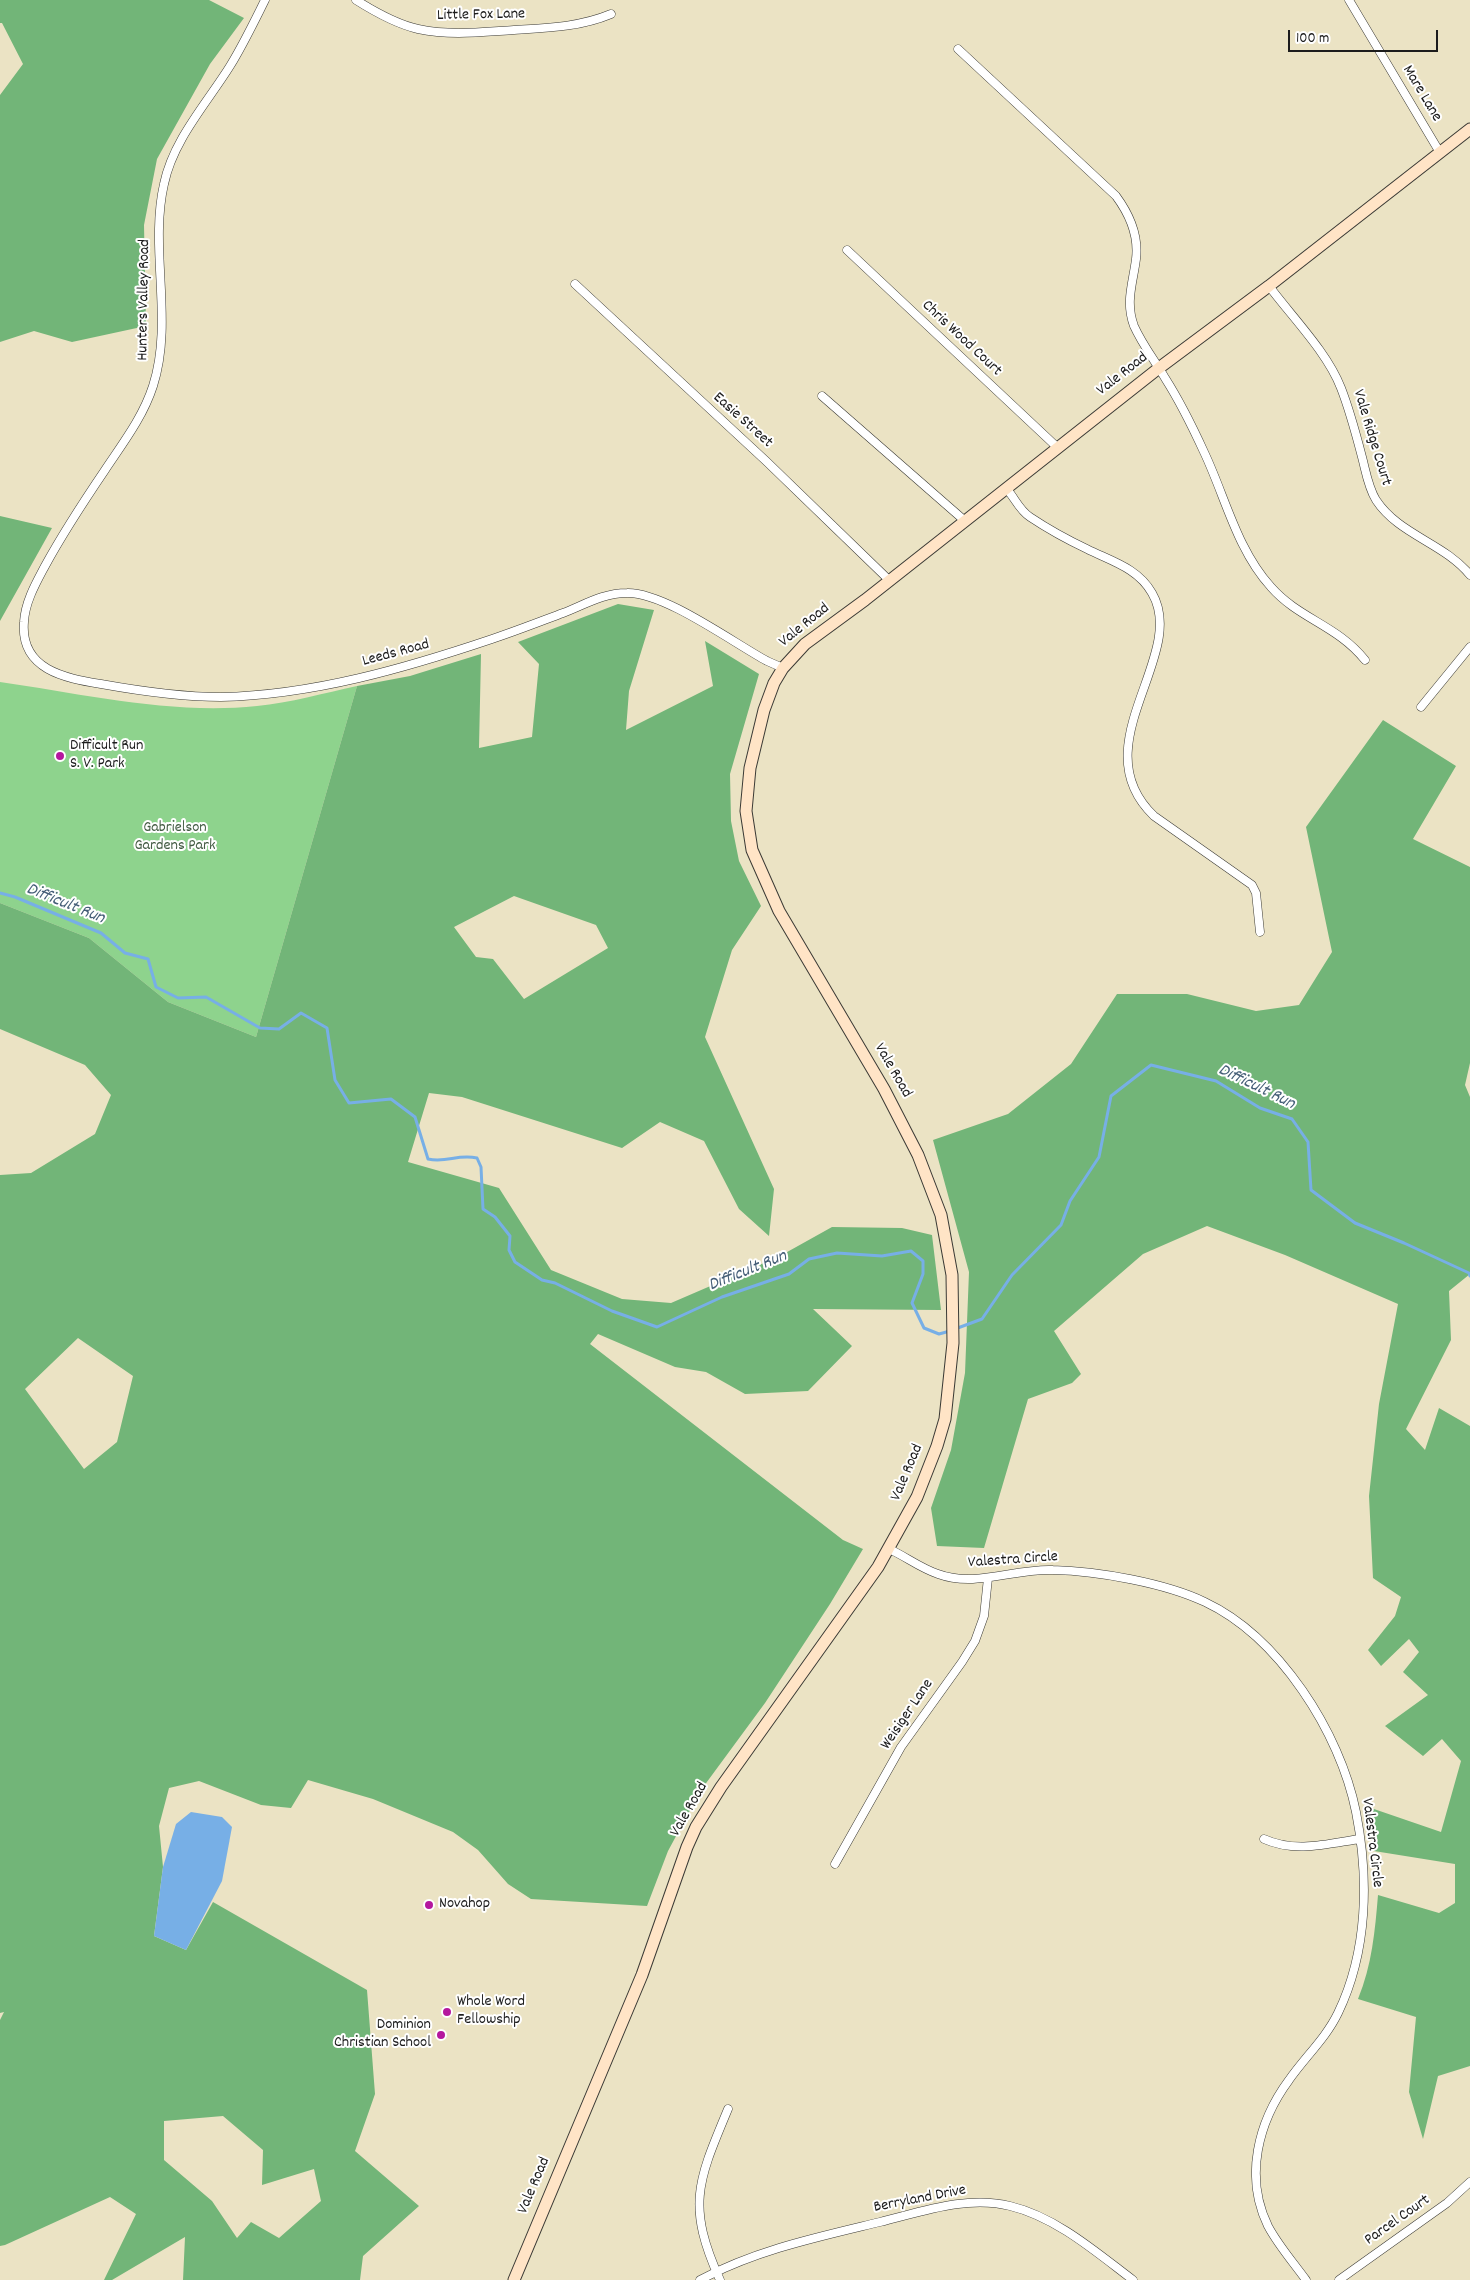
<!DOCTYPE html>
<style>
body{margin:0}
#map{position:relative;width:1470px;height:2280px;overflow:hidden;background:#ebe3c4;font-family:Dekko,sans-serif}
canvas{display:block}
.scale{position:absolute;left:1288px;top:30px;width:150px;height:22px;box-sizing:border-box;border:2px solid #1c1c1c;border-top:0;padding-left:6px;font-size:15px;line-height:18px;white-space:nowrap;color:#1c1c1c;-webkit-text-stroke:4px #fff;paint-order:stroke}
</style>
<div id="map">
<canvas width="1470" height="2280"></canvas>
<div class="scale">100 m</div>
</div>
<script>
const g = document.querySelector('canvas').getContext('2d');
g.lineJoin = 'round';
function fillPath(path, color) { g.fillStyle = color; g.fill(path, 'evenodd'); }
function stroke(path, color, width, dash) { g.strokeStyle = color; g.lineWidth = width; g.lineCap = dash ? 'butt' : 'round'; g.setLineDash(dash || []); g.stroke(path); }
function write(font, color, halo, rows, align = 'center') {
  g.font = font + ' Dekko,sans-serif'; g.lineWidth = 4; g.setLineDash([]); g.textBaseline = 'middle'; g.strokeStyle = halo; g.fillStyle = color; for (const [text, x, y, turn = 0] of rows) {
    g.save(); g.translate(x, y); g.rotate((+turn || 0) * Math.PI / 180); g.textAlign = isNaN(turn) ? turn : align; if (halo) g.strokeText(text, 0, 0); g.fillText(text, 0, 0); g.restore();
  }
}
const green = new Path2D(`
 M0 682C84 694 171 715 257 706 290 703 324 693 357 686L256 1037 168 1002 89 938 0 903Z`);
const forest = new Path2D(`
 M0 0H209L244 18 210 64 157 159 144 225 146 326 72 342 34 331 0 342V95L23 64 2 23H0Z
 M0 516 52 528 0 621Z
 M618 604 654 610 629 691 626 730 713 686 705 641 759 674 730 774 731 821 739 861 761 906 732 950 705 1037 774 1189 769 1236 739 1209 704 1141 660 1122 622 1148 462 1097 429 1093 408 1162 499 1188 551 1270 622 1299 671 1303 780 1256 832 1227 902 1228 932 1235 941 1310 813 1309 852 1346 808 1391 745 1394 706 1372 675 1367 598 1334 590 1344 843 1540 863 1549 830 1604 765 1703 701 1790 668 1851 647 1906 531 1899 508 1884 478 1850 453 1832 373 1799 308 1780 291 1808 261 1805 199 1781 169 1788 159 1826 163 1867 154 1936 186 1950 213 1902 367 1990 375 2094 355 2151 419 2206 363 2256 360 2280H183L185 2237 112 2280H104L136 2214 110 2197 5 2245 0 2246V2020L4 2012 0 2013V1175L31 1173 95 1134 111 1095 85 1065 0 1029V903L89 938 168 1002 256 1037 357 686 410 676 481 654 479 748 532 737 539 664 518 642ZM514 896 596 925 608 948 524 999 493 959 476 957 454 927ZM78 1338 133 1376 117 1442 84 1469 25 1389ZM223 2116 263 2150 262 2185 314 2169 321 2201 279 2238 251 2222 237 2238 212 2201 164 2160V2121Z
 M1383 720 1456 766 1413 839 1470 867V1063L1465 1085 1470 1097V1274L1449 1291 1451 1340 1406 1429 1425 1450 1439 1408 1470 1426V2066L1438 2076 1423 2139 1409 2092 1416 2017 1358 1999C1372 1965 1375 1931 1378 1895L1439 1913 1455 1903V1864L1374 1851 1371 1808 1441 1832 1461 1761 1442 1739 1423 1756 1385 1726 1428 1695 1403 1672 1419 1652 1409 1639 1381 1666 1368 1650 1395 1616 1401 1597 1373 1578 1369 1496 1379 1404 1398 1304 1285 1255 1207 1226 1143 1254 1054 1331 1081 1374 1072 1383 1028 1399 984 1548 937 1546 931 1508 951 1450 965 1373 969 1272 933 1140 1008 1114 1071 1064 1117 994H1187L1256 1011 1299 1005 1332 952 1306 827Z`);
const water = new Path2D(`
 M191 1812 222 1817 232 1827 222 1881 186 1950 154 1936 163 1867 176 1824Z`);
const stream = new Path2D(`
 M0 893 15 897 101 933 125 953 148 959 156 987 178 998 206 997 260 1028 279 1029 301 1013 327 1028 335 1080 349 1103 391 1099 415 1117 428 1159C447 1163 457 1154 477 1158L481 1167 483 1209 495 1217 510 1236 509 1250 515 1262 542 1280 555 1283 612 1311 657 1327 722 1297 789 1274 809 1259 837 1253 882 1256 911 1251 923 1261V1274L912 1303 924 1328 939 1334 950 1331
 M955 1329 982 1319 1012 1275 1061 1225 1070 1201 1099 1157 1111 1096 1151 1065 1216 1081 1260 1108 1292 1119 1308 1142 1311 1190 1355 1223 1404 1243 1469 1273 1470 1276`);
const street = new Path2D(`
 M265 0C254 22 243 45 230 66 207 103 173 140 164 184 149 249 174 321 153 386 143 417 123 443 105 470 84 501 63 533 45 566 36 583 25 602 24 622 20 670 65 678 101 684 140 691 181 697 221 697 313 695 406 668 492 639 516 631 539 622 563 613 584 605 603 593 627 593 664 592 732 642 767 661L783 668
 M356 0C375 12 396 24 418 29 450 36 482 32 514 30 547 28 580 27 611 14
 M1349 0 1439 151
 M958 49 1116 196C1130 215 1139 235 1136 259 1133 283 1125 302 1134 326 1142 344 1155 361 1165 378 1179 400 1193 428 1204 452 1225 496 1237 550 1271 587 1299 619 1337 625 1365 660
 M847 250 1058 448
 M575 284 766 461 890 581
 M1269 286C1292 317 1327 352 1341 388 1350 411 1356 434 1362 457 1366 472 1368 487 1376 500 1399 535 1444 543 1470 575
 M822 396 965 521
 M1006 488C1015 498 1019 510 1030 517 1048 529 1068 540 1087 549 1111 561 1138 568 1152 593 1189 656 1080 745 1154 816L1252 885 1256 893 1260 932
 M1421 707 1470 647
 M889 1549C905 1556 920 1568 938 1574 976 1588 1015 1568 1053 1570 1098 1571 1165 1583 1205 1602 1279 1637 1340 1732 1356 1812 1369 1878 1368 1951 1338 2013 1326 2038 1305 2057 1289 2080 1258 2122 1244 2177 1268 2226 1278 2245 1293 2262 1306 2280
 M1264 1839C1295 1853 1327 1844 1359 1839
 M835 1864 901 1747 962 1662 975 1641 984 1616 988 1578
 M700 2280C756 2250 818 2237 880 2222 921 2212 967 2195 1010 2206 1056 2217 1096 2252 1133 2280
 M720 2280C686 2205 698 2181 728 2109
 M1339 2280 1447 2203 1470 2182`);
const secondary = new Path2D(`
 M514 2280 642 1975 687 1847 696 1827 721 1787 878 1567 917 1497 937 1446 945 1419 953 1343 952 1275 941 1215 918 1155 884 1089 779 911 752 850 746 811 750 768 764 710 774 683 783 668 805 644 865 600 1159 368 1269 286 1470 129`);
const markers = [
 [60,756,5,"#b5179e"],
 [429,1905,5,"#b5179e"],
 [447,2012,5,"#b5179e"],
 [441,2035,5,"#b5179e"]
];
const streetNames = [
 ["Little Fox Lane",481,16,-1],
 ["Mare Lane",1421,94,59],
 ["Hunters Valley Road",145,300,-89],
 ["Chris Wood Court",961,339,43],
 ["Vale Road",1123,375,-38],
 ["Easie Street",742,421,42],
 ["Vale Ridge Court",1371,438,73],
 ["Vale Road",805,626,-39],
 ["Leeds Road",396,654,-15],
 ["Vale Road",892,1071,60],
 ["Vale Road",908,1473,-67],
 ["Valestra Circle",1013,1561,-4],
 ["Weisiger Lane",908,1715,-56],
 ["Vale Road",690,1810,-60],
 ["Valestra Circle",1371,1843,83],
 ["Vale Road",535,2186,-67],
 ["Berryland Drive",920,2200,-11],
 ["Parcel Court",1398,2221,-35]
];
const poiNames = [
 ["Difficult Run",70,747],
 ["S. V. Park",70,765],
 ["Novahop",439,1905],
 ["Whole Word",457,2003],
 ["Fellowship",457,2021],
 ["Dominion",431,2026,"right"],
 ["Christian School",431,2044,"right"]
];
const parkNames = [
 ["Gabrielson",175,829],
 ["Gardens Park",175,847]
];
const waterNames = [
 ["Difficult Run",65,905,22],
 ["Difficult Run",1256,1088,26],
 ["Difficult Run",748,1272,-22]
];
fillPath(green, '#8ed38d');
fillPath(forest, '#72b578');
fillPath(water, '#77afe6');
stroke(stream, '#77afe6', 3);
stroke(street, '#3b3a35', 9);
stroke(secondary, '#3b3a35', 13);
stroke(street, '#fff', 8);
stroke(secondary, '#ffe4c6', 11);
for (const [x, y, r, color] of markers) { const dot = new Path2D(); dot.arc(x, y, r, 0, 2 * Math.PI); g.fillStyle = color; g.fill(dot); stroke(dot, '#fff', 2); }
write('16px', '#1c1c1c', '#fff', streetNames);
write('16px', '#1c1c1c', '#fff', poiNames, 'left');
write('16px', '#445c44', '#fff', parkNames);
write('italic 18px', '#455e77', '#fff', waterNames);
</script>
